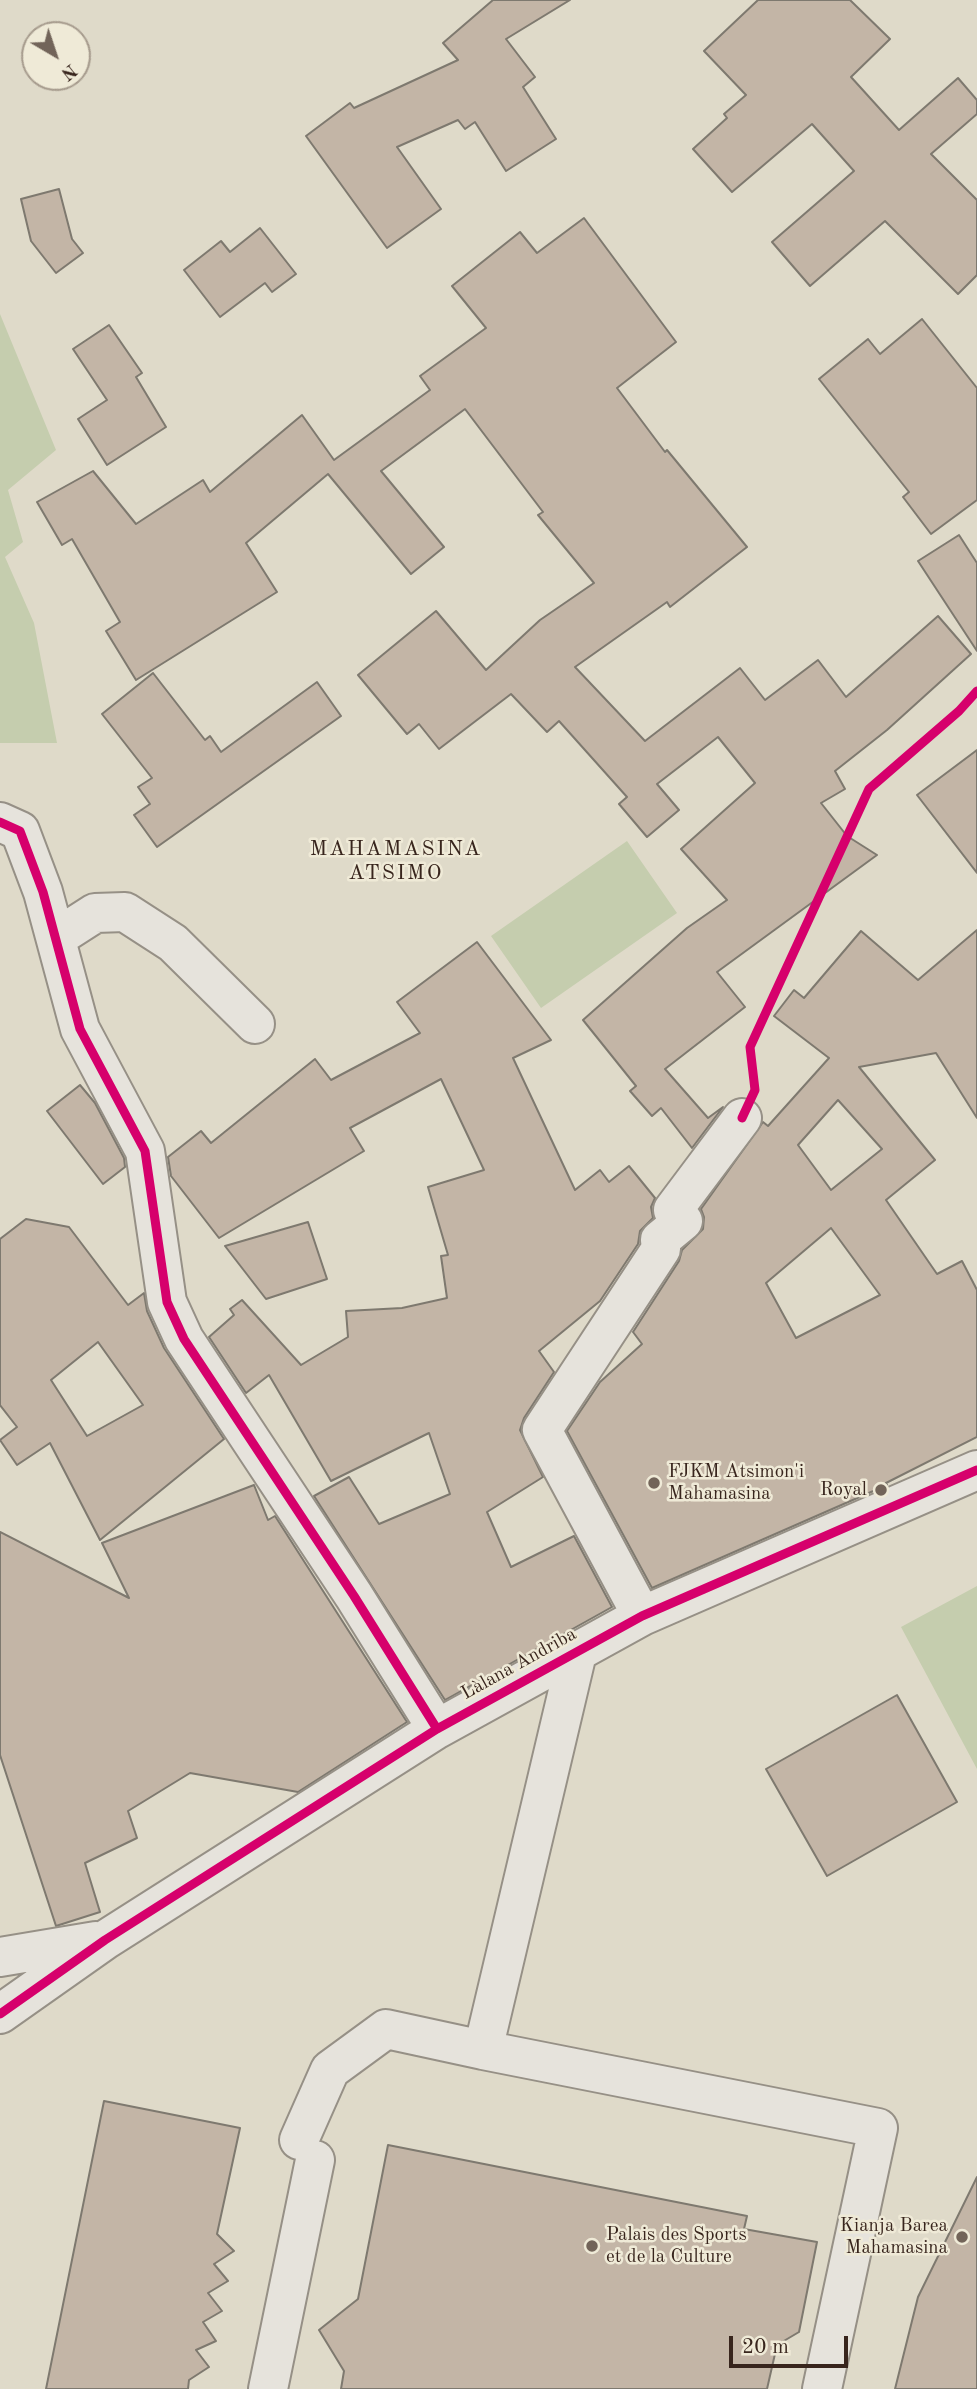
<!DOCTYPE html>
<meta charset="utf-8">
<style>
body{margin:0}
#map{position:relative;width:977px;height:2389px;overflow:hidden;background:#dfdac9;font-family:"Old Standard TT",serif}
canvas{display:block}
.north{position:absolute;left:21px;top:21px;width:70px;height:70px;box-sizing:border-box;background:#efead7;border:2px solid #a69b8d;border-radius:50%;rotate:141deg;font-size:19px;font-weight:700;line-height:28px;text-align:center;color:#38251d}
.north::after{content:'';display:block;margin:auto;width:24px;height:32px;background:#726459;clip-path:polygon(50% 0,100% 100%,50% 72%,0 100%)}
.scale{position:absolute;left:729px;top:2336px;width:119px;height:32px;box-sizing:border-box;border:4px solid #38251d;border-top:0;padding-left:9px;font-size:21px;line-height:24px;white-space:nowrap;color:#38251d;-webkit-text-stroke:5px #efead7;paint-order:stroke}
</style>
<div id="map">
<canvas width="977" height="2389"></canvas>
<div class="north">N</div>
<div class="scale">20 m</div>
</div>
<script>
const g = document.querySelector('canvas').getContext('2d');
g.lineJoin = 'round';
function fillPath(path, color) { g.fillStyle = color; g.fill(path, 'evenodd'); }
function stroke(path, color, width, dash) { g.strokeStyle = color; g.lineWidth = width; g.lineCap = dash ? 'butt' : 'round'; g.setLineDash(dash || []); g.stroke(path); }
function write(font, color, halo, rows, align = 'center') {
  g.font = font + ' "Old Standard TT",serif'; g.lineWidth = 5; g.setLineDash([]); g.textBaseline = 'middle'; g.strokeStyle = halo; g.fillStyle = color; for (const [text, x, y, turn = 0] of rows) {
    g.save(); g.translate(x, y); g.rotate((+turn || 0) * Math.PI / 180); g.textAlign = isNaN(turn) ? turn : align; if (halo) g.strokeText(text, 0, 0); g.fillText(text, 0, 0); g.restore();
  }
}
const green = new Path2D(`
 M0 314 56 450 8 490 23 542 5 557 34 623 57 743H0Z
 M627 841 677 913 541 1008 491 936Z
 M977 1586V1769L901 1627Z`);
const building = new Path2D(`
 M493 0H570L506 39 535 77 523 87 556 139 506 171 475 122 465 129 458 120 397 147 441 209 387 248 306 136 350 103 354 108 458 60 443 43Z
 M758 0H850L890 39 851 77 899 130 958 78 977 100V114L931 154 977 200V275L958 294 885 221 810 286 772 242 854 171 812 124 732 192 693 149 727 118 724 114 746 95 704 51Z
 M59 189 72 239 83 253 56 273 31 241 21 199Z
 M584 218 676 342 617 388 665 452 667 450 747 547 670 607 667 602 575 667 645 741 740 668 765 700 818 660 846 697 938 616 971 654 887 730 835 771 845 789 821 803 847 836 877 855 717 972 745 1007 665 1069 708 1118 723 1107 692 1148 661 1108 652 1116 630 1091 636 1086 583 1020 687 928 727 900 681 849 755 783 718 737 657 784 679 810 647 837 619 804 627 797 559 721 547 732 511 694 439 749 419 724 407 734 358 675 436 611 486 670 540 620 594 583 538 515 543 512 465 409 381 471 444 547 411 574 328 474 246 543 277 592 136 680 106 631 120 622 72 539 62 545 37 502 93 471 136 524 203 480 210 492 302 415 334 460 430 390 420 376 486 328 452 286 520 232 537 253Z
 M260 228 296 274 272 292 265 283 220 317 184 270 221 241 230 252Z
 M922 319 977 388V500L931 534 903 497 909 492 819 379 868 339 880 354Z
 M109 325 142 373 136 377 166 427 107 465 78 419 107 400 73 349Z
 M959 535 977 563V651L918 561Z
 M153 673 205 740 210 736 221 752 317 682 341 716 157 847 134 815 150 804 138 787 152 778 102 714Z
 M977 750V873L917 795Z
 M977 930V1118L936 1053 859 1067 935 1160 886 1200 937 1274 962 1261 977 1290V1437L886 1483 887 1485 652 1588 567 1431 600 1382 642 1344 633 1332 679 1261 682 1250 703 1229 704 1217 701 1209 763 1122 768 1126 829 1058 774 1016 794 990 804 998 861 931 918 980ZM838 1100 882 1149 831 1190 798 1145ZM831 1228 880 1295 796 1338 766 1283Z
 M477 942 551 1040 513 1058 575 1190 600 1170 609 1182 629 1166 655 1198 651 1207 653 1218 640 1231 638 1244 600 1301 539 1351 554 1372 524 1418 520 1430 543 1477 487 1512 511 1567 574 1536 612 1607 445 1700 314 1496 349 1477 379 1524 450 1494 429 1433 331 1481 269 1375 246 1393 209 1337 234 1315 230 1309 242 1300 301 1365 348 1337 346 1311 402 1308 447 1298 441 1256 448 1255 428 1187 484 1170 441 1079 350 1128 364 1151 219 1238 171 1176 168 1157 201 1131 211 1143 315 1059 331 1080 420 1033 397 1002Z
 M80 1085 95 1103 124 1158 125 1167 103 1184 47 1111Z
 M26 1219 69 1227 128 1305 144 1293 147 1311 164 1348 224 1439 100 1540 50 1443 17 1465 0 1440 17 1427 0 1405V1239ZM98 1342 143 1405 87 1436 51 1380Z
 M308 1222 327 1279 266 1299 225 1246Z
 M254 1485 268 1520 275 1516 407 1722 298 1792 190 1773 128 1811 137 1838 85 1863 100 1912 56 1926 0 1755V1532L129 1598 102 1543Z
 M897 1695 957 1802 827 1876 766 1769Z
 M104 2101 240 2128 217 2234 234 2251 214 2264 228 2281 208 2293 222 2311 203 2322 216 2341 196 2350 209 2367 189 2380 188 2389H46Z
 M388 2145 747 2216 744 2229 817 2242 799 2332 777 2345 767 2389H341L344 2371 319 2330 358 2299Z
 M977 2177V2389H895L918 2297Z`);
const minor = new Path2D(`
 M0 822 20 831 43 892 80 1029 145 1151 167 1302 184 1339 354 1596 437 1729
 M56 938 95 913 125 912 173 943 255 1024
 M642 1616 542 1430 661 1249 660 1240 683 1221 673 1210 742 1118
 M577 1653 483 2050 878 2128 822 2389
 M0 1957 96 1941
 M0 2014 105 1940 437 1729 642 1616 977 1470
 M299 2140 330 2070 386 2029 483 2050
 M268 2389 315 2160`);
const cycleway = new Path2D(`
 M0 822 20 831 43 892 80 1029 145 1151 167 1302 184 1339 354 1596 437 1729
 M742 1118 755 1090 750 1047 869 789 959 711 977 691
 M0 2014 105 1940 437 1729 642 1616 977 1470`);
const markers = [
 [654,1483,7,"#726459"],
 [881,1490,7,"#726459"],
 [962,2237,7,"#726459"],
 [592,2246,7,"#726459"]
];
const poiNames = [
 ["FJKM Atsimon'i",668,1472],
 ["Mahamasina",668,1494],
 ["Royal",867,1490,"right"],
 ["Kianja Barea",948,2226,"right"],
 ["Mahamasina",948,2248,"right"],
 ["Palais des Sports",606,2235],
 ["et de la Culture",606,2257]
];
const streetNames = [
 ["Làlana Andriba",519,1664,-29]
];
const neighbourhoodNames = [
 ["MAHAMASINA",396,849],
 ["ATSIMO",396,873]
];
fillPath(green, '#c5cdae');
fillPath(building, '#c3b5a6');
stroke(building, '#7e796f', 2);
stroke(minor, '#969086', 42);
stroke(minor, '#e6e3dc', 38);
stroke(cycleway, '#d6006c', 9);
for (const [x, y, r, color] of markers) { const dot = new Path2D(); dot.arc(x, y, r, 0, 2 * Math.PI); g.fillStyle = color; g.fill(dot); stroke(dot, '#efead7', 2.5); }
write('19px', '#38251d', '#efead7', poiNames, 'left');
write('19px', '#38251d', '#efead7', streetNames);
g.letterSpacing = '2px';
write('21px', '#38251d', '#efead7', neighbourhoodNames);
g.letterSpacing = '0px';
</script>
